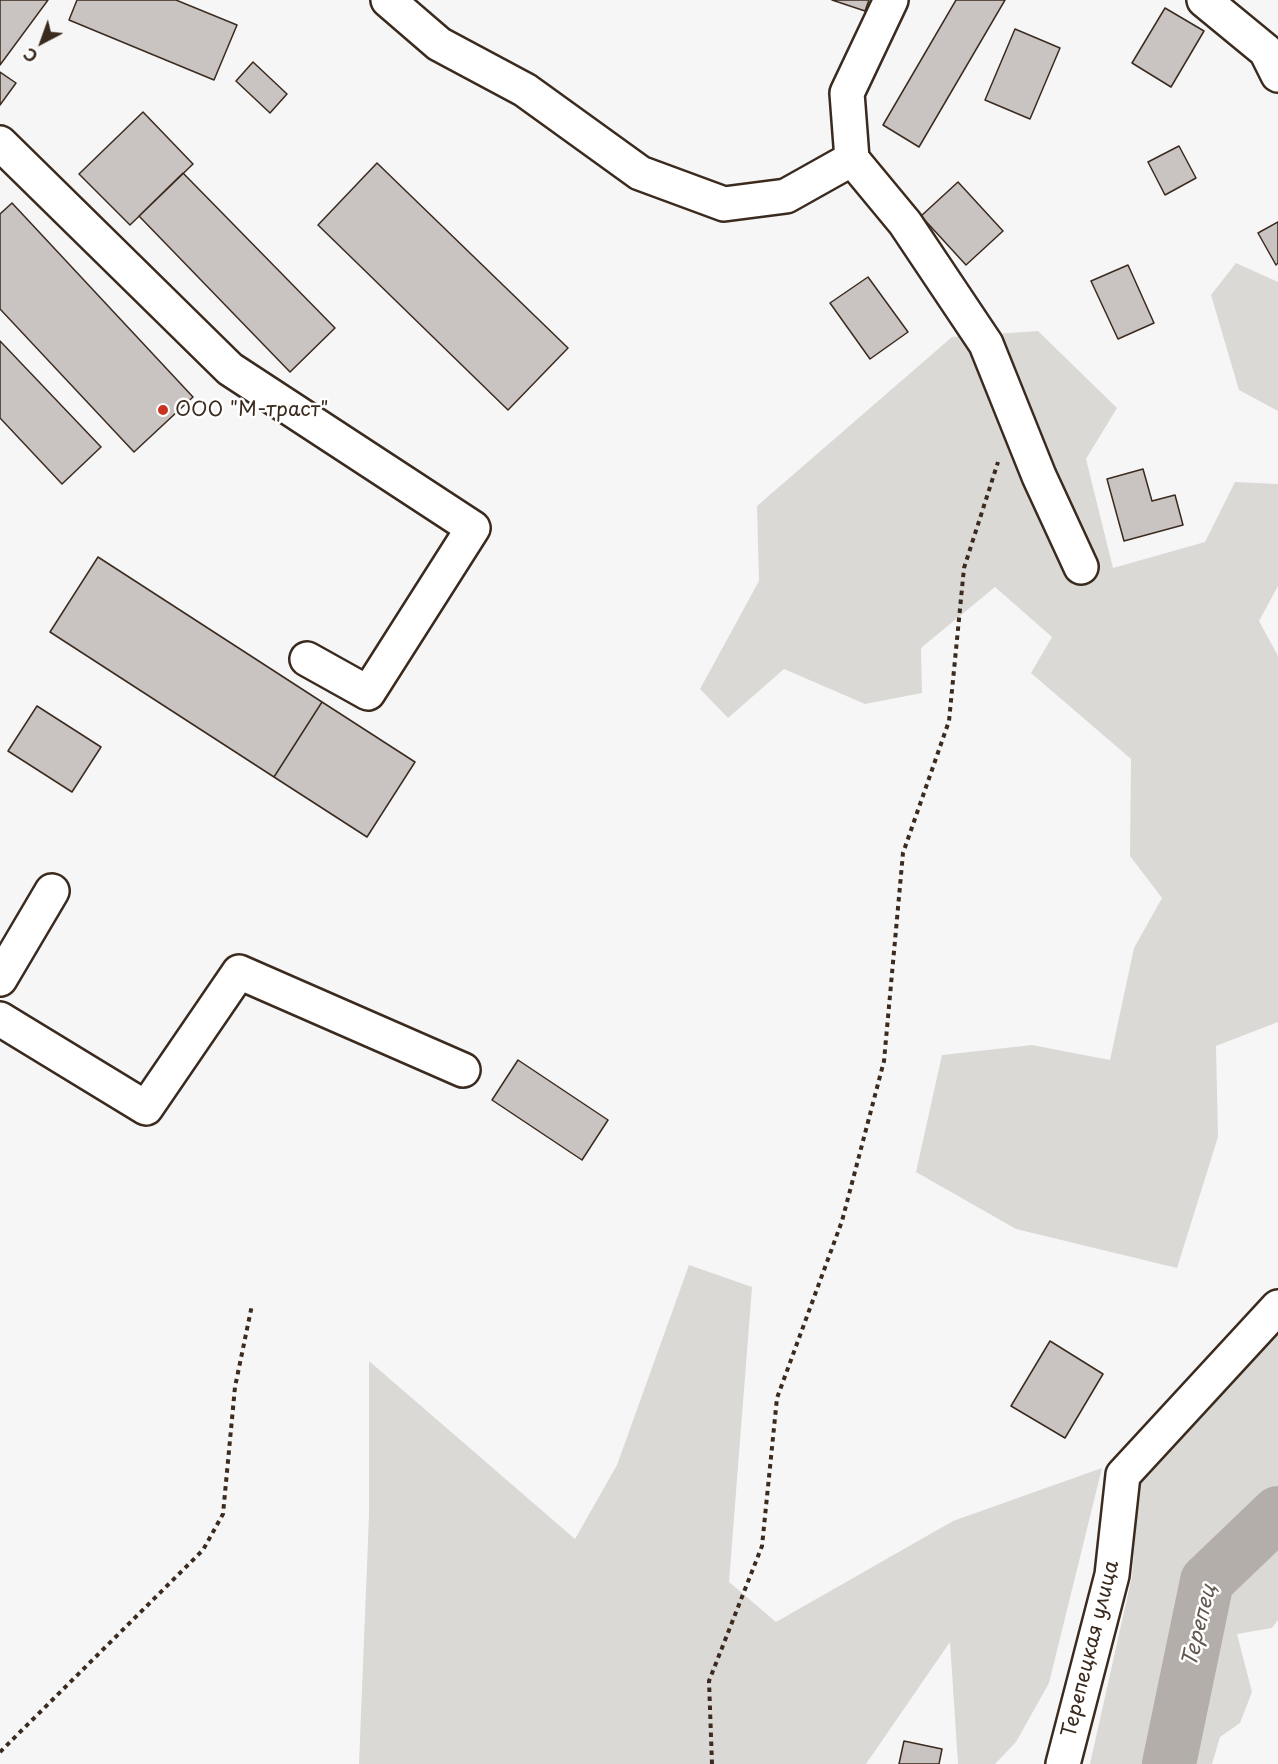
<!DOCTYPE html>
<meta charset="utf-8">
<style>
body{margin:0}
#map{position:relative;width:1278px;height:1764px;overflow:hidden;background:#f7f6f6;font-family:"Playpen Sans",sans-serif}
canvas{display:block}
.north{position:absolute;left:12px;top:12px;width:60px;height:60px;-webkit-text-stroke:4px #fff;paint-order:stroke;rotate:221deg;font-size:16px;font-weight:700;line-height:24px;text-align:center;color:#3b2a1e}
.north::after{content:'';display:block;margin:auto;width:21px;height:27px;background:#3b2a1e;clip-path:polygon(50% 0,100% 100%,50% 72%,0 100%)}
</style>
<div id="map">
<canvas width="1278" height="1764"></canvas>
<div class="north">С</div>
</div>
<script>
const g = document.querySelector('canvas').getContext('2d');
g.lineJoin = 'round';
function fillPath(path, color) { g.fillStyle = color; g.fill(path, 'evenodd'); }
function stroke(path, color, width, dash) { g.strokeStyle = color; g.lineWidth = width; g.lineCap = dash ? 'butt' : 'round'; g.setLineDash(dash || []); g.stroke(path); }
function write(font, color, halo, rows, align = 'center') {
  g.font = font + ' "Playpen Sans",sans-serif'; g.lineWidth = 5; g.setLineDash([]); g.textBaseline = 'middle'; g.strokeStyle = halo; g.fillStyle = color; for (const [text, x, y, turn = 0] of rows) {
    g.save(); g.translate(x, y); g.rotate((+turn || 0) * Math.PI / 180); g.textAlign = isNaN(turn) ? turn : align; if (halo) g.strokeText(text, 0, 0); g.fillText(text, 0, 0); g.restore();
  }
}
const green = new Path2D(`
 M1236 263 1278 282V411L1239 390 1211 295Z
 M1038 331 1117 408 1086 459 1113 568 1205 542 1235 482 1278 484V586L1259 621 1278 656V1022L1216 1046 1218 1137 1177 1268 1016 1229 916 1172 942 1055 1032 1045 1110 1060 1134 948 1162 898 1130 856 1131 759 1031 673 1052 637 995 587 921 648 922 693 865 704 784 669 728 718 700 689 759 581 757 506 952 337Z
 M689 1265 752 1287 729 1582 776 1622 953 1521 1102 1468 1049 1683 1016 1742 995 1764H958L950 1642 866 1764H359L369 1515V1361L575 1539 617 1465Z
 M1278 1329V1620L1272 1628 1237 1634 1252 1692 1240 1723 1220 1737 1212 1764H1090L1132 1576 1140 1476Z`);
const river = new Path2D(`
 M1169 1764 1207 1581 1278 1513`);
const building = new Path2D(`
 M0 0H48L0 65Z
 M77 0H176L237 25 214 80 69 20Z
 M832 0H869L865 11Z
 M956 0H1005L919 147 883 125Z
 M1165 8 1204 31 1171 87 1132 63Z
 M1015 29 1060 48 1030 119 985 100Z
 M253 62 287 94 270 113 236 81Z
 M0 72 16 83 0 105Z
 M143 112 193 164 130 225 79 174Z
 M1179 146 1196 178 1165 195 1148 162Z
 M377 163 568 348 508 410 318 225Z
 M183 173 335 328 290 372 139 216Z
 M958 182 1003 231 966 265 921 216Z
 M12 203 193 397 134 452 0 309V214Z
 M1278 222V263L1276 265 1258 233Z
 M1128 265 1154 323 1118 339 1091 281Z
 M868 277 908 332 870 359 830 303Z
 M0 341 101 447 62 484 0 418Z
 M1143 469 1152 501 1175 495 1183 525 1124 541 1107 479Z
 M98 557 322 702 274 777 50 632Z
 M322 702 415 762 367 837 274 777Z
 M37 706 101 747 72 792 8 751Z
 M518 1060 608 1120 582 1160 492 1100Z
 M1050 1341 1103 1374 1065 1438 1011 1406Z
 M904 1741 942 1749 939 1764H899Z`);
const path = new Path2D(`
 M0 1752 203 1550 223 1514 235 1387 252 1305
 M712 1764 709 1681 762 1546 777 1398 842 1221 884 1061 903 853 949 721 964 568 998 462`);
const minor = new Path2D(`
 M388 0 439 44 525 90 640 173 724 204 786 196 852 159 847 93 891 0
 M1204 0 1266 51 1278 75
 M0 143 230 369 473 528 368 693 307 659
 M852 159 905 223 986 344 1039 476 1081 567
 M0 979 52 891
 M0 1019 146 1108 239 972 463 1070
 M1063 1764 1112 1575 1123 1475 1278 1307`);
const markers = [
 [163,410,6,"#c8321e"]
];
const poiNames = [
 ["ООО \"М-траст\"",175,410]
];
const streetNames = [
 ["Терепецкая улица",1091,1649,-76]
];
const waterNames = [
 ["Терепец",1200,1626,-76]
];
fillPath(green, '#dbd9d6');
stroke(river, '#b4aeaa', 54);
fillPath(building, '#c9c3c1');
stroke(building, '#3b2a1e', 1.5);
stroke(minor, '#3b2a1e', 38);
stroke(path, '#3b2a1e', 4, [4.5, 4.5]);
stroke(minor, '#fff', 33);
for (const [x, y, r, color] of markers) { const dot = new Path2D(); dot.arc(x, y, r, 0, 2 * Math.PI); g.fillStyle = color; g.fill(dot); stroke(dot, '#fff', 2); }
write('20px', '#3b2a1e', '#fff', poiNames, 'left');
write('20px', '#3b2a1e', '#fff', streetNames);
write('italic 21px', '#65584f', '#fff', waterNames);
</script>
